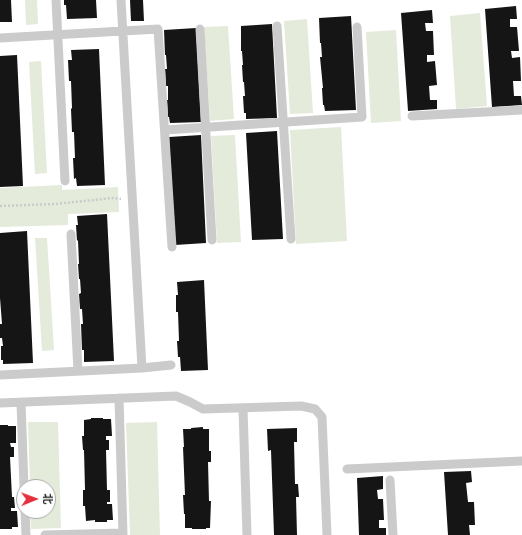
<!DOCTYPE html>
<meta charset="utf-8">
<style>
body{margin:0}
#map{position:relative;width:522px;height:535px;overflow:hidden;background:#fff;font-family:"Roboto Condensed","Noto Sans SC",sans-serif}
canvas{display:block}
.north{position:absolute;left:16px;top:479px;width:40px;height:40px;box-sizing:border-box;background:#fff;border:1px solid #ababab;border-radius:50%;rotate:89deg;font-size:11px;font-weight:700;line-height:16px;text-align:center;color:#2e2e2e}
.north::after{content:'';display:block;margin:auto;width:14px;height:18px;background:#e5303d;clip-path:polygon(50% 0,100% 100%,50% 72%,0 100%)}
</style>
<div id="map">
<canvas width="522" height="535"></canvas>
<div class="north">北</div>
</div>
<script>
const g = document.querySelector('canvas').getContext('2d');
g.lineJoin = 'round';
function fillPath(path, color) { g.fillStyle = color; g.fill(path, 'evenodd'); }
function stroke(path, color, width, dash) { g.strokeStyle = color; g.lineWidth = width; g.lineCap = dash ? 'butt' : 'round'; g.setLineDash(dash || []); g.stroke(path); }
const green = new Path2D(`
 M25 0H37L38 24 26 25Z
 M480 13 487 106 456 109 450 16Z
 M307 19 313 113 290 114 284 21Z
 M228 26 234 119 210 121 204 27Z
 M396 30 401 121 371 123 366 32Z
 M41 61 47 173 35 174 29 62Z
 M341 127 347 241 296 244 290 130Z
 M235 135 241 242 217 243 211 136Z
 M62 185V190L118 187 119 212 68 214V225L0 227V188Z
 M35 238H47L54 350 42 351Z
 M28 422H58L61 528 31 529 30 511H48V487H30Z
 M157 422 160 535H130L126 423Z`);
const building = new Path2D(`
 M0 0H11L12 22H0Z
 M64 0H96L97 18 67 19 66 5H64Z
 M130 0H143L144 21H131Z
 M516 6 517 19H510V27H517L519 51H511L512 58 520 57 521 81H513L514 96H521L522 105 492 107 485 9Z
 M432 10 433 23H425L426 31H433L434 55H427V62L435 61 437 85 429 86 430 100H437V109L408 111 401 13Z
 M351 16 356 110 325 111 324 105H323L322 88H323L320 57H322L321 43H320L319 18Z
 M272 24 277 118 246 119V113H244L243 96H245L244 82H243L242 65H243L242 51H241V26Z
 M196 28 201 122 170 123 169 117H168L167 100H168V86H166L165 69H167L166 55H165L164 30Z
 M99 49 105 185 77 186 76 178 74 179 73 158H75L74 132H72L71 109 72 108 71 81H69L68 60H72L71 50Z
 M17 55 23 186 0 187V56Z
 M277 131 283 239 252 240 246 133Z
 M201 135 206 243 175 245 169 137Z
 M107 214 114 361 84 362V350H82L81 324H83L82 309H80L79 294 81 293 80 279H79L78 264H79L78 240 77 241 76 225H78L77 216Z
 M27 231 33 363 3 364V360H1V346H3L2 338H0V324H2L0 298V233Z
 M204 280 208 370 181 371 180 357H178L177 341H179L178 312H176V295H178L177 282Z
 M91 418H103V419H111L112 436H106V440H109V450H106L107 490H110V502H107V504H112L113 520H107V522H95V520L86 521 85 506H83V490H85L84 450H83L82 436H84V420L91 419Z
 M0 425H8V426H16V443H10L11 447H14V457H10L12 497H14L15 508H11V511H17L18 527H12V529H0Z
 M203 427V429H209V451H211V462H208L209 501H211L210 528H206V529H192V528H185V514H184L183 495H185L183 447H184L183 429H191V428Z
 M297 428V442H294L295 484H298L299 497H296L297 535H274L271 450 268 451 267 429Z
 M471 471 472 482 466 483 468 502H474L475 525H469L470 535H448L444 472Z
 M383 476V489L377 490 378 499H383L384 520H379V528H386V535H359L357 478Z`);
const path = new Path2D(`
 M0 206 55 204 113 198 121 199`);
const lane = new Path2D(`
 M56 0 65 181
 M121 0 142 368
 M277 26 291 239
 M200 29 212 240
 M0 38 158 29 172 247
 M412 116 522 110
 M165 130 362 117 357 27
 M71 234 78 371
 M0 375 142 368 171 365
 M119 398 123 535
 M21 402 24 488
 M0 403 176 396 190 402 203 409 301 406 315 409 322 417 327 535
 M243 408 247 535
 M347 469 522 461
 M390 480 393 535
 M25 511 26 535
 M45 535 123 533`);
fillPath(green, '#e4ebdb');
fillPath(building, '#151515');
stroke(path, '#cbcbcb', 2.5, [2, 2]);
stroke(lane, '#cbcbcb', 9);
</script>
